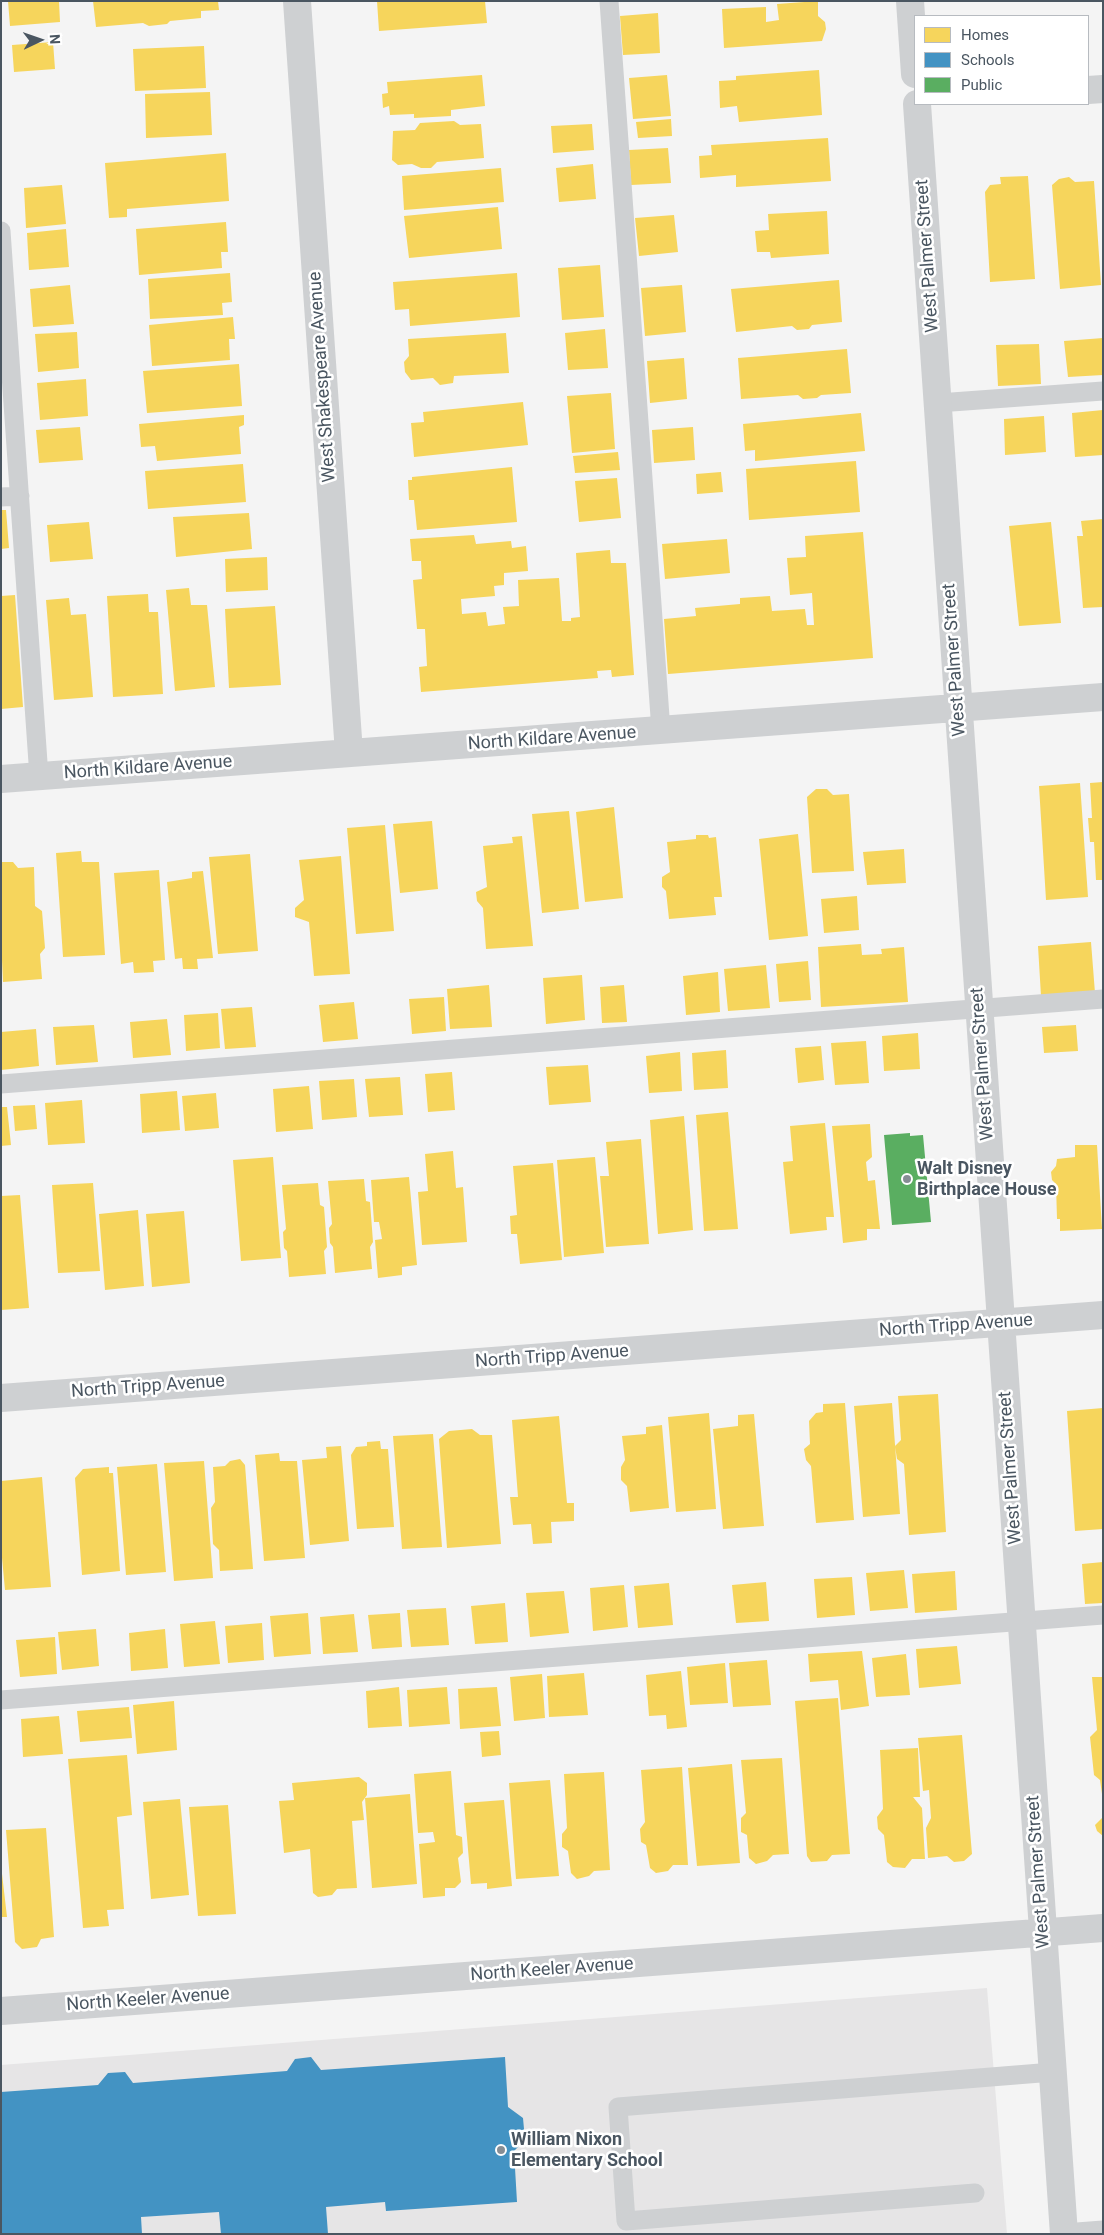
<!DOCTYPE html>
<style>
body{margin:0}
#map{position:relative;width:1104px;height:2235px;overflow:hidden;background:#f4f4f4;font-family:Roboto,sans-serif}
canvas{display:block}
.frame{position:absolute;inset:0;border:2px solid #4a5661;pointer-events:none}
.legend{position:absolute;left:914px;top:15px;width:175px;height:90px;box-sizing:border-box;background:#fff;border:1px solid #b7bbc0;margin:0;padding:6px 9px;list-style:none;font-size:15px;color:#4a5661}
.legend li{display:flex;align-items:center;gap:10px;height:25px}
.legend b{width:25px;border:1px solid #b7bbc0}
.north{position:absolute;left:15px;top:15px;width:50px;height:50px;-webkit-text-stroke:4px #fff;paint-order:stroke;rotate:87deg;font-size:14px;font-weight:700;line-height:20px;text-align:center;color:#4a5661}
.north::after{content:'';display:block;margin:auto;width:18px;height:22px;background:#4a5661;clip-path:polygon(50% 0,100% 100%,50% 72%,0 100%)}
</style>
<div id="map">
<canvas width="1104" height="2235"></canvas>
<div class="frame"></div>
<ul class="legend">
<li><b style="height:14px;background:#f6d55c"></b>Homes</li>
<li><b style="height:14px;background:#4393c3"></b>Schools</li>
<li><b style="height:14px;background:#5aae61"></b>Public</li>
</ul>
<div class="north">N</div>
</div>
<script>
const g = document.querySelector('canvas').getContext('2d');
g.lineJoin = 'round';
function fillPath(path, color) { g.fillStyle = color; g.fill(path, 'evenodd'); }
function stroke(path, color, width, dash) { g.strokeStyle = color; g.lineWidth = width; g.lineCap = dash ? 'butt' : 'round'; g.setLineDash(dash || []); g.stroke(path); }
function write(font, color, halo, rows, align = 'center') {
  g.font = font + ' Roboto,sans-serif'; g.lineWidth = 5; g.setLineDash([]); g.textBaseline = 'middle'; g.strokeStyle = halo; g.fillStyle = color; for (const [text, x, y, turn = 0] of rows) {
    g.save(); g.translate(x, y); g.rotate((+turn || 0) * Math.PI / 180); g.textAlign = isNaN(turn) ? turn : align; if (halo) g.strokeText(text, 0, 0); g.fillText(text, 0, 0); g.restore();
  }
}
const education = new Path2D(`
 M987 1988 1007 2234H1V2065Z`);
const homes = new Path2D(`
 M8 1H59L60 22 10 26Z
 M93 1H218L219 10 201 11V18L170 21 167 24 149 26 143 23 96 27Z
 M377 1H485L487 23 379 31Z
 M818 1V16L825 22 826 29 822 41 724 48 722 9 766 7V22L779 20 777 4Z
 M658 13 660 53 623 55 620 16Z
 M53 42 55 69 14 72 12 45Z
 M204 46 206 88 135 91 133 49Z
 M819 70 822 115 739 122 737 106 720 108 719 81 736 80V76Z
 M482 75 485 106 451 110V116L414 118V114L390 115 389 106 383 108 382 94 388 93 387 82Z
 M667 75 671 116 633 119 629 78Z
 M210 92 212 135 146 138 145 94Z
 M671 119 672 136 638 138 636 122Z
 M454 121 460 125 481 124 484 158 437 162 431 168H421L412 164 398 165 392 160 393 131 415 130 420 123Z
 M592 124 594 150 553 153 551 126Z
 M828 138 831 181 736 187V175L700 178 699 156 712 155 711 145Z
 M668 148 671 183 631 185 629 150Z
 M226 153 229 201 127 209V217L109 218 105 163Z
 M593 164 596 199 559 202 556 168Z
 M501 168 504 202 404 210 402 176Z
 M1028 176 1035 279 990 282 985 192 990 185 1001 184 1000 177Z
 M1069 177 1075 182 1094 181 1101 285 1060 289 1052 185 1059 179Z
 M62 185 66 224 26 228 24 188Z
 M498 207 502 249 409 258 404 216Z
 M827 211 829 254 771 258 770 252H757L755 231 769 230 768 214Z
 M674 215 678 252 639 256 635 218Z
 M226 222 228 252H221L222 268 139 275 136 229Z
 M66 229 69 267 29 270 27 233Z
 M600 265 604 317 562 320 558 268Z
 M230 273 232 302 222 303 223 315 150 319 148 279Z
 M517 273 520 317 410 326 409 309 395 310 393 282Z
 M839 280 842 322 812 325 809 329 797 330 792 326 736 332 731 289Z
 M70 285 74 324 33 327 30 289Z
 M682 285 686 332 645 336 641 288Z
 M233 317 235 339H229L230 360 152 366 149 325Z
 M605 329 608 368 568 370 565 333Z
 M77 332 79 368 38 372 35 334Z
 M506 333 509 373 454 376 453 383 440 385 433 378 411 380 405 372 404 362 409 356 408 339Z
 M1103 338V375L1068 377 1064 341Z
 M1039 344 1041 384 998 386 996 345Z
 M847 349 851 393 821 395 817 398 803 399 798 395 741 399 738 358Z
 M684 358 687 399 650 403 647 361Z
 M239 364 242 406 147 413 143 371Z
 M86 379 88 416 40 420 37 383Z
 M611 393 615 449 572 453 567 396Z
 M523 402 528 445 414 457 411 423 424 422 423 412Z
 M1103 410V455L1075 457 1072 413Z
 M861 413 865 451 755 461V450L745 451 743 424Z
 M244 415V425L239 427 241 454 157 461 155 446 141 447 139 424Z
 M1044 416 1046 452 1005 455 1004 419Z
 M80 427 83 460 39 463 36 430Z
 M693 427 695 460 654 463 652 430Z
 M618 452 620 470 575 473 573 456Z
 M856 461 860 512 749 520 746 469Z
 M243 464 246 502 148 509 145 471Z
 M512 467 517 522 417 530 414 500H409L408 480H412V477Z
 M721 472 723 492 697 494 696 474Z
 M617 478 621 518 579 522 575 481Z
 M1 510H6L9 548 1 549Z
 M249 513 252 549 176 557 173 517Z
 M1103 519V607L1083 608 1077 536H1083L1081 521Z
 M89 522 93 559 50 562 47 525Z
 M1051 522 1061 623 1019 626 1009 526Z
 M863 532 873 658 668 674 664 619 696 616 695 608 740 604V598L770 596 772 611 805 609 807 625H814L812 593 790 595 787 558 806 557 805 536Z
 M474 535 476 544 511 541 512 548 526 546 528 571 504 573V585L494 586 495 596 461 599 462 614 486 612 488 626 505 624 503 607 519 606 518 580 559 578 562 621H571V618L580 617 576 553 610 550 611 563H626L634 675 612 677 611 670 597 671 598 678 421 692 419 667 427 666 425 629H417L413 580 422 579 421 561H412L410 539Z
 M727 539 730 573 665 579 662 544Z
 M267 557 268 590 226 592 225 559Z
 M189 588 191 605H207L215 687 175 691 166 590Z
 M148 594 149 612H158L163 694 113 697 107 596Z
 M15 595 23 707 1 709V596Z
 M69 598 71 615 86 614 93 697 54 700 46 600Z
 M275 606 281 685 229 688 225 609Z
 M1103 782V880H1096L1094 842H1090L1088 818H1092L1090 783Z
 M1080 783 1088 897 1046 900 1039 786Z
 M816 789H827L833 795 849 794 854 871 812 873 807 797Z
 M614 807 623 898 585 902 576 812Z
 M569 811 579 909 542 913 532 814Z
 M432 821 438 889 400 893 393 824Z
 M385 825 394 931 356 934 347 828Z
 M798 834 808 936 769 940 759 839Z
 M696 835H708L709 838 716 837 722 897H714L716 915 669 919 666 891 662 887V877L670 872 667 842 696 839Z
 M522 836 533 946 486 949 483 908 477 901 476 892 487 887 483 846 513 843 512 837Z
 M904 849 906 883 867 885 863 852Z
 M81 851 82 862H99L105 955 63 957 56 853Z
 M250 854 258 951 218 954 209 857Z
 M341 856 350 974 314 976 309 922 295 917V908L304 900 299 860Z
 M2 862H13L18 868 34 867 35 906 42 911 45 948 40 954 42 979 3 982 1 939Z
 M159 870 165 960 153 961 154 972 134 973 133 962 121 964 114 873Z
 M203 871 213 958 197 959 198 969H183L182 958 175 959 167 882 192 878V872Z
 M857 896 859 930 824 933 821 899Z
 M1091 942 1095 993 1041 996 1038 946Z
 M861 944 862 955 882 954 881 949 904 947 908 1002 821 1007 818 947Z
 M808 961 811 1000 779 1002 776 964Z
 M766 965 770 1008 728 1011 724 969Z
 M718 972 720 1012 686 1015 683 976Z
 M582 975 585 1020 546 1024 543 978Z
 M489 985 492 1027 450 1029 447 989Z
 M624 985 627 1022 602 1023 600 987Z
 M444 997 446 1031 412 1034 409 999Z
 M354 1002 358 1039 323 1042 319 1005Z
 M252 1007 256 1047 225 1049 221 1009Z
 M218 1013 220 1048 186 1051 184 1015Z
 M167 1019 171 1055 133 1058 130 1022Z
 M94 1025 98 1062 56 1065 53 1027Z
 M1076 1025 1078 1051 1044 1053 1042 1027Z
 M36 1029 39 1066 1 1070V1032Z
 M918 1033 920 1069 884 1071 882 1036Z
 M866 1041 869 1083 835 1085 831 1043Z
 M821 1046 824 1080 798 1083 795 1048Z
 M726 1050 728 1088 694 1090 692 1053Z
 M680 1052 682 1091 649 1093 646 1056Z
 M588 1065 591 1102 549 1105 546 1067Z
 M452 1072 455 1110 428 1112 425 1074Z
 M400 1077 403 1115 369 1117 365 1079Z
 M354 1079 357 1117 322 1120 319 1081Z
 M309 1086 313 1129 276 1132 273 1089Z
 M177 1091 180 1130 142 1133 140 1094Z
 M216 1093 219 1128 185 1131 182 1096Z
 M82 1100 85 1143 48 1145 45 1103Z
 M35 1105 37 1129 15 1131 13 1106Z
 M1 1107H7L11 1145 1 1146Z
 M728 1112 738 1229 704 1231 696 1115Z
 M684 1116 693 1230 658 1234 650 1120Z
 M825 1123 834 1217H826L827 1230 790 1234 783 1162 793 1161 790 1126Z
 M870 1124 872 1157 866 1162 868 1181 875 1180 880 1229H867V1240L843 1243 832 1126Z
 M641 1139 649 1244 606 1247 600 1176H609L606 1142Z
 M1075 1145H1097L1102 1229 1060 1231V1219H1057L1056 1184 1052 1180 1051 1172 1056 1166 1057 1159 1075 1157Z
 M453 1151 456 1188 463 1187 467 1242 422 1245 418 1192 428 1191 425 1154Z
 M273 1157 281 1258 241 1261 233 1160Z
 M595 1157 604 1253 564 1257 557 1160Z
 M553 1163 562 1260 520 1264 517 1234H511L510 1216 517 1215 513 1166Z
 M409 1177 417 1265 402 1267V1275L378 1278 375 1240 382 1239 379 1222H374L371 1180Z
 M364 1179 366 1201 370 1202 373 1242 370 1247 372 1269 335 1273 333 1247 330 1243 329 1228 332 1224 328 1181Z
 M93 1183 100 1271 58 1273 52 1185Z
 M318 1183 320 1205 324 1207 327 1247 324 1251 326 1274 289 1277 287 1251 284 1248 283 1232 286 1229 282 1185Z
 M20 1195 29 1308 1 1310V1196Z
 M138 1210 144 1286 105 1290 99 1214Z
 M184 1211 190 1283 152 1287 146 1214Z
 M938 1394 946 1532 909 1535 904 1464 897 1459 895 1446 901 1440 898 1396Z
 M845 1403 854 1520 816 1523 811 1466 806 1460 804 1449 810 1444 809 1421 816 1413 823 1412V1404Z
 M892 1403 900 1514 863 1517 854 1406Z
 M1103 1408V1529L1075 1531 1067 1411Z
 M709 1413 716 1509 676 1512 668 1417Z
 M754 1414 764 1526 723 1529 713 1429 738 1426V1415Z
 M559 1416 567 1503H574V1521L551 1522 552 1543 533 1544 531 1524 513 1525 510 1497H518L512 1420Z
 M662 1425 669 1508 630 1512 627 1486 621 1480V1467L625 1460 622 1436 646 1434V1427Z
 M472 1429 480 1435H492L501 1544 447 1548 439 1439 449 1431Z
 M433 1434 442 1547 402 1549 393 1436Z
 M380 1441 381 1449H388L394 1527 357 1529 351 1455 356 1447 367 1446V1442Z
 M341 1446 349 1541 310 1545 302 1460 327 1458 326 1447Z
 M279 1453 280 1461H297L305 1558 264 1561 255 1455Z
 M240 1459 245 1465 253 1569 220 1571 219 1550 213 1544 211 1508 215 1502 213 1467 225 1466 230 1461Z
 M204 1461 213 1578 174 1581 164 1463Z
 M157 1464 166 1572 126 1575 117 1467Z
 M109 1467V1473H113L120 1571 82 1575 75 1478 83 1469Z
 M42 1477 51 1587 5 1590 1 1547V1481Z
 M1103 1562V1603L1085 1604 1082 1564Z
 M904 1570 908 1608 870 1611 866 1573Z
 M955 1571 957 1610 915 1613 912 1574Z
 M852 1577 855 1615 817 1618 814 1579Z
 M766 1582 769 1621 736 1623 732 1585Z
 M669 1583 673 1625 638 1628 634 1586Z
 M624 1585 628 1627 593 1631 590 1588Z
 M564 1591 569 1633 530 1637 526 1593Z
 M505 1603 508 1642 475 1644 471 1606Z
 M446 1608 449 1645 411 1647 407 1610Z
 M308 1613 311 1654 274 1657 270 1616Z
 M400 1613 402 1647 372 1649 368 1615Z
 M354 1614 358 1652 323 1654 320 1617Z
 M215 1621 220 1664 184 1667 180 1624Z
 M262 1623 264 1660 228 1663 225 1626Z
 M96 1629 99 1666 62 1670 58 1632Z
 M165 1629 168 1668 131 1671 129 1633Z
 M55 1637 57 1674 20 1677 16 1640Z
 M957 1646 961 1684 919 1688 916 1649Z
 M862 1651 869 1706 841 1710 838 1680 810 1682 808 1654Z
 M906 1654 910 1695 876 1697 872 1658Z
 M767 1660 771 1705 733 1707 729 1663Z
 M725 1663 728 1703 690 1705 687 1667Z
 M681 1671 687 1727 667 1729 666 1715 649 1716 646 1675Z
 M584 1673 588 1715 549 1717 547 1676Z
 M542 1674 545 1718 514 1721 510 1677Z
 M1092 1677H1103V1801L1100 1780 1094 1775 1090 1737 1097 1730Z
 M399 1687 402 1726 368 1728 366 1691Z
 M447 1687 450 1724 409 1727 407 1690Z
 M497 1687 501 1726 460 1729 458 1689Z
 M838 1698 850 1854 832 1855 827 1861 811 1862 807 1856 795 1701Z
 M174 1701 177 1750 137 1754 133 1705Z
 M129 1707 132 1738 80 1742 77 1711Z
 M59 1716 63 1754 23 1757 21 1719Z
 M499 1731 501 1755 482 1757 480 1732Z
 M962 1735 972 1854 964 1861 954 1862 947 1856 928 1858 926 1828 931 1818 929 1790 923 1791 918 1738Z
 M918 1748 920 1797H913L922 1808 925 1859H912L905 1868 893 1867 887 1862 884 1835 878 1829 877 1817 883 1809 880 1750Z
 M127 1755 132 1815 117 1817 124 1909 107 1910 109 1926 83 1928 68 1759Z
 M782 1758 789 1854 773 1855 767 1861 756 1864 749 1858 747 1835 741 1832V1818L746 1813 741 1760Z
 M732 1764 740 1863 697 1866 688 1768Z
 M682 1767 688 1865H673L668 1871 656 1873 650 1868 646 1845 641 1842 640 1829 645 1822 641 1770Z
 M451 1771 456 1835 462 1837 463 1853 458 1858 461 1882 455 1888H445V1896L423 1898 419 1844 435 1842 433 1832 418 1833 414 1774Z
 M604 1772 610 1870 594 1871 589 1876 577 1879 571 1873 568 1851 562 1847V1834L567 1828 564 1774Z
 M359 1777 367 1783V1795L362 1802 364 1820 352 1821 357 1888 337 1889 332 1895 318 1897 313 1893 310 1849 284 1853 279 1801 294 1800 292 1783Z
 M550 1780 559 1876 516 1879 509 1783Z
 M410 1794 417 1884 372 1888 365 1798Z
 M180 1799 189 1895 151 1899 143 1802Z
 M504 1800 512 1886 487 1889V1883L471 1884 464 1803Z
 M228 1805 236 1914 198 1916 189 1807Z
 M1103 1817V1836L1097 1831 1095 1825Z
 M46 1828 54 1937 41 1939 37 1947 22 1949 15 1942 6 1830Z
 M1 1865 7 1917H1Z`);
const schools = new Path2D(`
 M311 2057 321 2070 505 2057 508 2107 523 2118 525 2140 514 2151 517 2202 386 2211 385 2202 326 2207 328 2234H221L219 2212 141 2217 142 2234H1V2092L98 2085 108 2073 125 2072 133 2083 287 2071 295 2059Z`);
const public = new Path2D(`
 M910 1133V1136L923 1135 931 1222 892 1225 884 1135Z`);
const service = new Path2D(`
 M609 1 661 731
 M1 231 39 777
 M938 403 1103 391
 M1 497 20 496
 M1 1084 1103 999
 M1 1700 1103 1615
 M975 2193 626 2221 618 2107 1053 2072
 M1064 2233 1103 2230`);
const minor = new Path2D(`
 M297 1 349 753
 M910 1 915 74
 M1088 90 1103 89
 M917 104 1064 2234
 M1 779 1103 697
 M1 1398 1103 1315
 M1 2011 1103 1928`);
const markers = [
 [907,1179,5,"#868d94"],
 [501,2150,5,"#868d94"]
];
const streetNames = [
 ["West Palmer Street",928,256,-94],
 ["West Shakespeare Avenue",323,377,-94],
 ["West Palmer Street",955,660,-94],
 ["North Kildare Avenue",552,739,-4],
 ["North Kildare Avenue",148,768,-4],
 ["West Palmer Street",983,1064,-94],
 ["North Tripp Avenue",956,1326,-4],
 ["North Tripp Avenue",552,1357,-4],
 ["North Tripp Avenue",148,1387,-4],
 ["West Palmer Street",1011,1468,-94],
 ["West Palmer Street",1039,1872,-94],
 ["North Keeler Avenue",552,1970,-4],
 ["North Keeler Avenue",148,2000,-4]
];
const poiNames = [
 ["Walt Disney",917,1169],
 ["Birthplace House",917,1190],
 ["William Nixon",511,2140],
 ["Elementary School",511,2161]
];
fillPath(education, '#e6e5e6');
fillPath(homes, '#f6d55c');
fillPath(schools, '#4393c3');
fillPath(public, '#5aae61');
stroke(service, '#ced0d2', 19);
stroke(minor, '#ced0d2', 28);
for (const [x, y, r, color] of markers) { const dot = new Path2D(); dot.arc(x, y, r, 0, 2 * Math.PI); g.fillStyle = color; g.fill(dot); stroke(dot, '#fff', 2); }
write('18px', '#4a5661', '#fff', streetNames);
write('bold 18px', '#4a5661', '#fff', poiNames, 'left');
</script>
